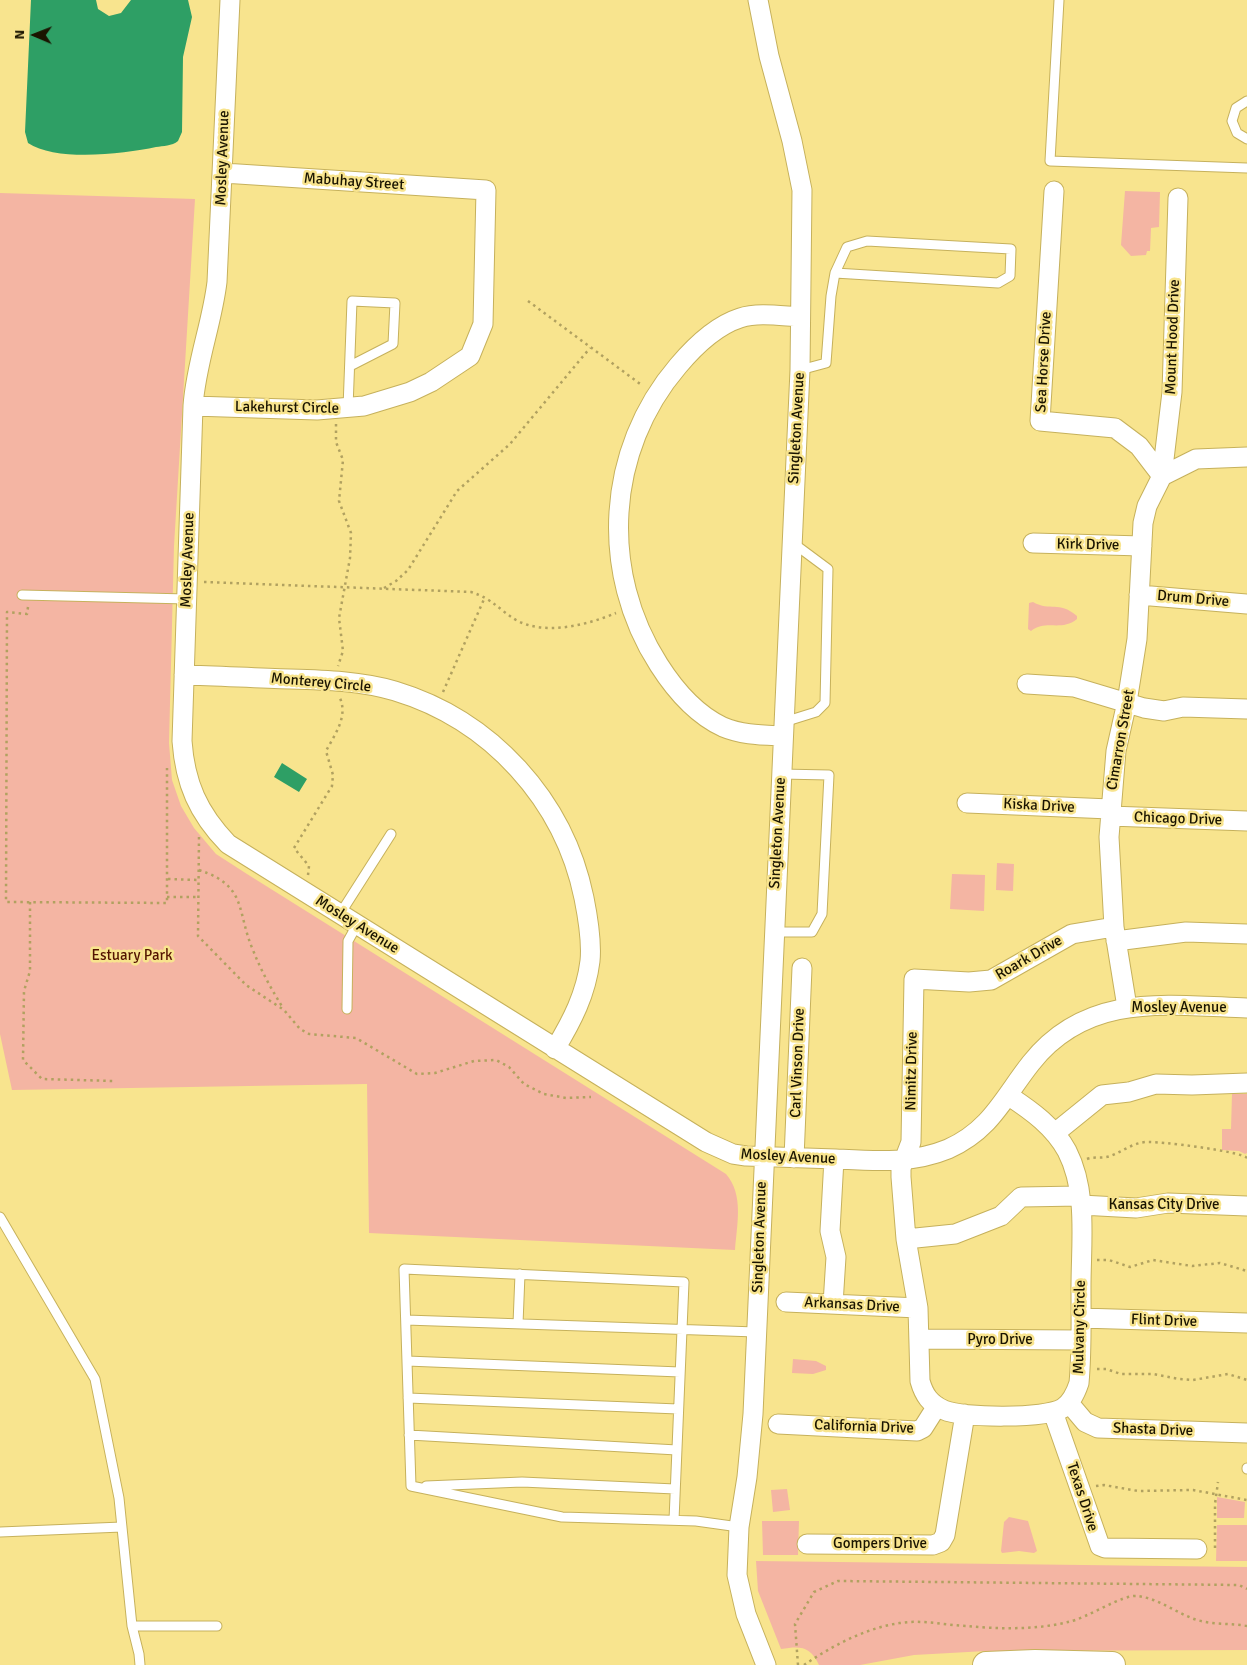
<!DOCTYPE html>
<style>
body{margin:0}
#map{position:relative;width:1247px;height:1665px;overflow:hidden;background:#f8e48e;font-family:Signika,sans-serif}
canvas{display:block}
.north{position:absolute;left:10px;top:10px;width:50px;height:50px;-webkit-text-stroke:4px #f8e48e;paint-order:stroke;rotate:271deg;font-size:14px;font-weight:700;line-height:20px;text-align:center;color:#1a1400}
.north::after{content:'';display:block;margin:auto;width:18px;height:22px;background:#1a1400;clip-path:polygon(50% 0,100% 100%,50% 72%,0 100%)}
</style>
<div id="map">
<canvas width="1247" height="1665"></canvas>
<div class="north">N</div>
</div>
<script>
const g = document.querySelector('canvas').getContext('2d');
g.lineJoin = 'round';
function fillPath(path, color) { g.fillStyle = color; g.fill(path, 'evenodd'); }
function stroke(path, color, width, dash) { g.strokeStyle = color; g.lineWidth = width; g.lineCap = dash ? 'butt' : 'round'; g.setLineDash(dash || []); g.stroke(path); }
function write(font, color, halo, rows, align = 'center') {
  g.font = font + ' Signika,sans-serif'; g.lineWidth = 5; g.setLineDash([]); g.textBaseline = 'middle'; g.strokeStyle = halo; g.fillStyle = color; for (const [text, x, y, turn = 0] of rows) {
    g.save(); g.translate(x, y); g.rotate((+turn || 0) * Math.PI / 180); g.textAlign = isNaN(turn) ? turn : align; if (halo) g.strokeText(text, 0, 0); g.fillText(text, 0, 0); g.restore();
  }
}
const green = new Path2D(`
 M1125 191 1160 192 1159 227 1151 228 1150 251H1147L1146 255 1131 256 1121 245Z
 M0 193 195 199 174 546 169 743 172 780 181 806 194 828 216 854 247 874 726 1174C744 1195 737 1224 735 1250L369 1233 367 1084 12 1090 0 1034Z
 M1033 602C1051 612 1058 600 1077 616V619C1061 632 1046 619 1031 631L1028 629 1029 603Z
 M997 863 1014 864 1013 891 996 890Z
 M952 874 985 875 984 911 950 909Z
 M1232 1094H1247V1153L1245 1154 1239 1151 1222 1150V1129H1231Z
 M793 1359 816 1361 826 1366V1370L813 1374 792 1373Z
 M787 1489 790 1510 773 1512 771 1490Z
 M1217 1497 1245 1502 1244 1518H1217Z
 M1009 1517 1028 1521 1037 1551 1034 1553 1019 1551 1002 1553 1001 1551 1004 1522Z
 M762 1521H799L798 1555H763Z
 M1217 1525H1247V1561H1216Z
 M756 1561 1247 1567V1650L986 1651 914 1655 860 1665H819C810 1646 801 1646 781 1649L758 1591Z`);
const water = new Path2D(`
 M31 0H96L98 9 109 16 121 13 131 0H188L192 17 183 57 182 132 178 141C172 146 163 146 156 147 124 154 56 162 28 143L25 132Z
 M282 763 307 779 299 792 274 777Z`);
const path = new Path2D(`
 M528 301 643 386
 M336 424V442L343 460 339 501 351 533 350 558 339 618 343 651 338 666
 M204 582 471 592C493 599 498 609 516 620 545 636 587 625 616 613
 M384 588 396 581 408 570 457 491 510 444 590 348
 M28 607 27 614 7 612 6 902 167 903V768
 M443 692 485 597
 M199 837 198 936 246 985 284 1010 300 1029 309 1034 356 1038 417 1074 435 1073 474 1061 496 1060 509 1067 524 1084 544 1094 566 1098 591 1097
 M199 870C248 886 236 911 253 950 261 971 272 990 283 1008
 M308 875 309 866 294 848 332 786 333 775 326 751C335 734 348 717 340 698
 M168 879 198 880
 M167 897H198
 M30 902V971L24 991 23 1060 42 1079 114 1081
 M1087 1159C1095 1156 1103 1159 1110 1156 1122 1152 1132 1143 1146 1142 1158 1141 1240 1151 1247 1158
 M1097 1260H1109L1130 1267 1153 1260 1192 1266 1220 1263 1247 1271
 M1097 1369H1106L1121 1374H1153L1179 1379 1193 1380 1228 1374 1247 1380
 M1096 1486 1104 1485 1138 1491 1193 1490 1247 1500
 M1215 1548V1504L1218 1482
 M798 1665 795 1624 814 1592 838 1581 1239 1585 1247 1589
 M804 1665C835 1644 871 1625 909 1622 928 1621 947 1625 966 1626 998 1629 1036 1630 1068 1622 1088 1618 1122 1594 1138 1596 1159 1599 1175 1612 1194 1619 1211 1625 1230 1623 1247 1626`);
const lane = new Path2D(`
 M1059 0 1050 161 1247 168
 M1247 101 1236 108 1232 121 1237 133 1247 139
 M800 370 826 363 831 296 835 273 998 283 1010 276 1011 249 867 241 847 247 835 273
 M348 408 352 301 395 303 393 344 350 366
 M22 595 187 599
 M784 722 816 712 825 703 828 569 793 543
 M340 914 391 834
 M774 932H812L822 914 829 775 781 774
 M347 1009 348 941 357 925
 M0 1217 95 1379 119 1498 132 1626 139 1654 140 1665
 M406 1320 756 1332
 M518 1324 520 1274
 M407 1361 680 1372
 M408 1398 678 1409
 M409 1435 677 1450
 M1247 1469V1468
 M411 1486 404 1269 684 1282 674 1520
 M411 1486 562 1517 696 1521 739 1527
 M426 1486 522 1482 675 1489
 M0 1532 122 1527
 M132 1626H217`);
const street = new Path2D(`
 M230 0 217 282C212 324 196 363 193 406L182 741C185 783 198 813 228 844L706 1142 733 1154 746 1156C776 1157 806 1158 836 1159 875 1161 912 1164 948 1149 991 1130 1004 1097 1031 1063 1087 992 1167 1005 1247 1008
 M758 0 769 56 792 141 802 190 800 370 753 1414 747 1477 739 1527 737 1575 746 1614 766 1665
 M1054 191 1040 421 1115 428 1139 446 1162 476
 M193 406 317 410 364 406 410 392 431 382 470 356 483 324 486 190 223 173
 M1162 476 1196 459 1247 457
 M1033 543 1142 546
 M1139 595 1247 604
 M184 675C220 676 255 678 290 679 325 680 361 681 395 691 491 720 564 800 584 898 588 918 592 941 590 961 586 994 572 1021 555 1049
 M1027 684 1074 687 1144 708 1164 711 1183 707 1247 709
 M783 736C762 735 742 735 723 727 695 714 675 690 659 665 599 572 606 450 678 366 694 347 715 326 740 318 758 312 781 316 800 317
 M967 803 1110 809
 M1110 816 1247 821
 M1116 941 1186 932 1247 934
 M1127 1007 1114 927 1109 837 1116 751 1127 702 1137 639 1143 523 1147 506 1162 476 1172 392 1178 198
 M1009 1096C1032 1111 1054 1127 1067 1151 1088 1192 1081 1242 1081 1287 1081 1318 1082 1351 1079 1383 1076 1392 1072 1402 1063 1408 1046 1419 962 1418 944 1410 930 1404 924 1395 920 1381L918 1308 906 1239 901 1177V1168L911 1142 914 979 969 982 991 980 1072 934 1114 927
 M1055 1133 1102 1095 1129 1092 1156 1084 1192 1085 1247 1083
 M794 1158 802 968
 M1081 1205 1136 1208 1168 1203 1247 1206
 M906 1239 955 1234 1001 1216 1021 1197 1080 1196
 M786 1302 918 1308
 M833 1304 836 1257 830 1231 834 1159
 M1081 1318 1247 1323
 M920 1339 1080 1340
 M1069 1403 1085 1422 1098 1428 1247 1433
 M1053 1412 1100 1546 1105 1548 1197 1549
 M778 1424 917 1431 923 1428 937 1406
 M807 1544 933 1545 941 1542 945 1535 965 1414`);
const secondary = new Path2D(`
 M986 1665 1035 1663 1112 1665`);
const streetNames = [
 ["Mosley Avenue",223,158,-88],
 ["Mabuhay Street",354,182,4],
 ["Mount Hood Drive",1173,337,-88],
 ["Sea Horse Drive",1044,362,-87],
 ["Lakehurst Circle",287,408,1],
 ["Singleton Avenue",797,428,-87],
 ["Kirk Drive",1088,545,1],
 ["Mosley Avenue",188,560,-88],
 ["Drum Drive",1193,599,5],
 ["Monterey Circle",321,683,5],
 ["Cimarron Street",1121,740,-80],
 ["Kiska Drive",1039,806,3],
 ["Chicago Drive",1178,819,2],
 ["Singleton Avenue",778,833,-87],
 ["Mosley Avenue",357,925,32],
 ["Roark Drive",1029,958,-30],
 ["Mosley Avenue",1179,1008],
 ["Carl Vinson Drive",798,1063,-88],
 ["Nimitz Drive",912,1071,-89],
 ["Mosley Avenue",788,1157,3],
 ["Kansas City Drive",1164,1205],
 ["Singleton Avenue",760,1237,-88],
 ["Arkansas Drive",852,1305,3],
 ["Flint Drive",1164,1321,2],
 ["Mulvany Circle",1080,1327,-89],
 ["Pyro Drive",1000,1340],
 ["California Drive",864,1427,2],
 ["Shasta Drive",1153,1430,2],
 ["Texas Drive",1082,1497,72],
 ["Gompers Drive",880,1544]
];
const parkNames = [
 ["Estuary Park",132,956]
];
fillPath(green, '#f4b5a3');
fillPath(water, '#2e9f65');
stroke(lane, '#c6b15c', 11);
stroke(street, '#c6b15c', 21);
stroke(secondary, '#c6b15c', 28);
stroke(path, '#b1a160', 2.5, [2.5, 4]);
stroke(lane, '#fff', 9);
stroke(street, '#fff', 19);
stroke(secondary, '#fff', 26);
write('15px', '#1a1400', '#f8e48e', streetNames);
write('15px', '#531301', '#f8e48e', parkNames);
</script>
